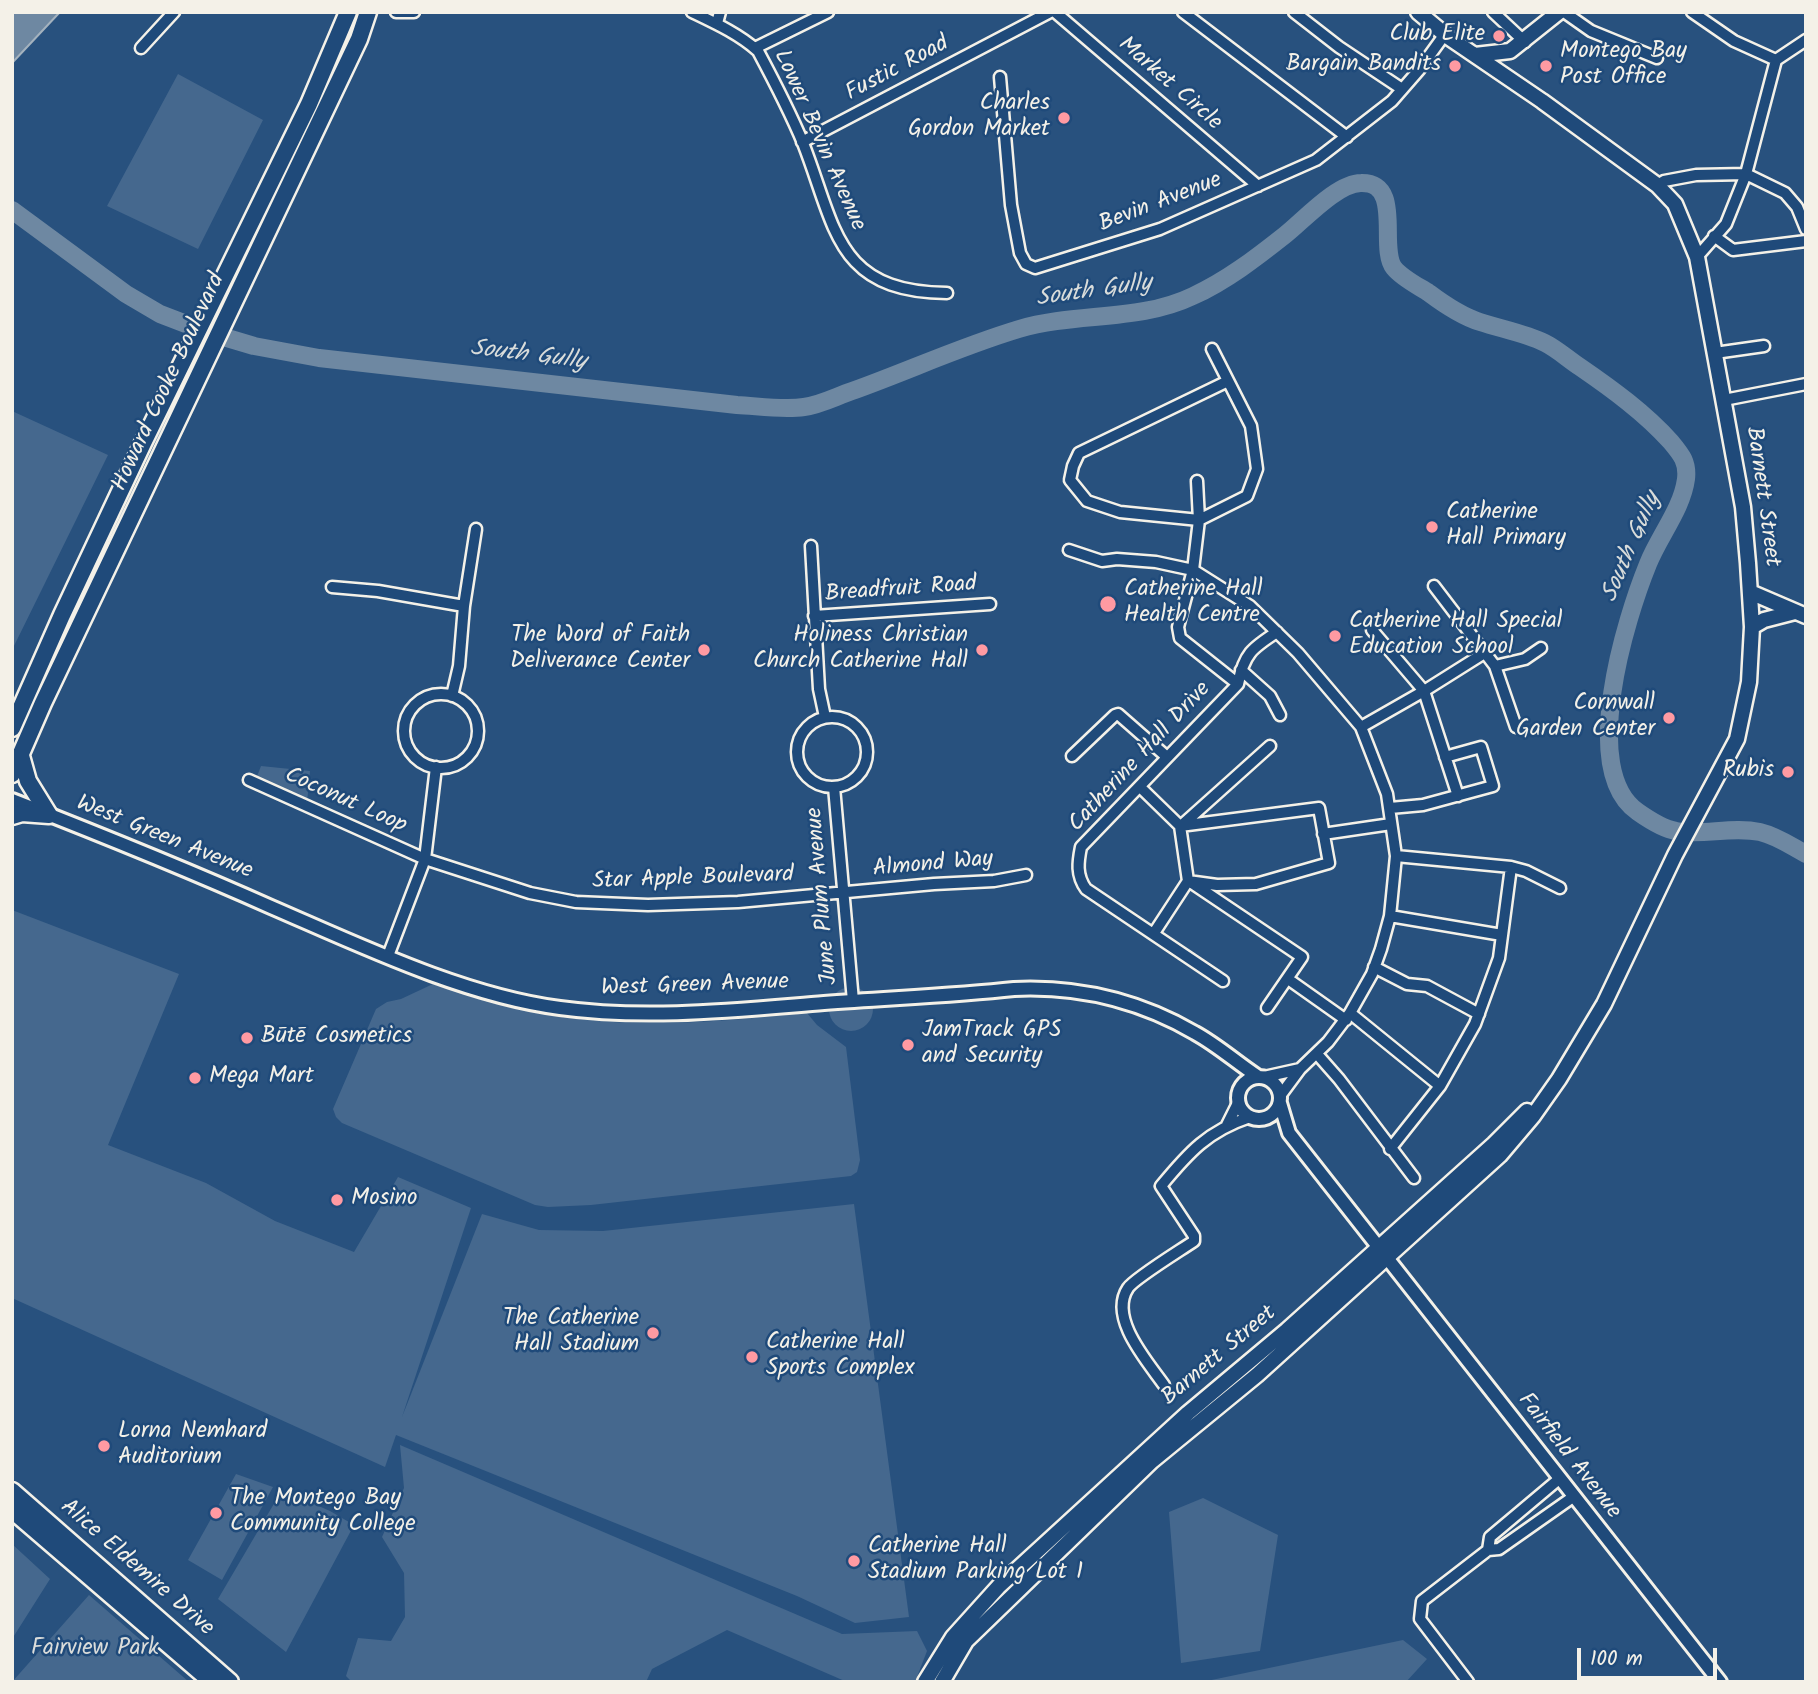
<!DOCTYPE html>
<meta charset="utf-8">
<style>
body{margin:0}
#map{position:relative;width:1818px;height:1694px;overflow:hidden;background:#28517e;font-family:Kalam,sans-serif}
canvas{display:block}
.frame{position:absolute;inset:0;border:14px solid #f4f1e8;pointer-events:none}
.scale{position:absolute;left:1577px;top:1648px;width:140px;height:32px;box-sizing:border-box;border:4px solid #f4f1e8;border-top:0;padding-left:9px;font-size:21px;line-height:24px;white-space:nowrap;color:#f4f1e8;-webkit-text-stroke:5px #1f4a7a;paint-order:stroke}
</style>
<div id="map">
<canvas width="1818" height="1694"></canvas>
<div class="frame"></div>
<div class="scale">100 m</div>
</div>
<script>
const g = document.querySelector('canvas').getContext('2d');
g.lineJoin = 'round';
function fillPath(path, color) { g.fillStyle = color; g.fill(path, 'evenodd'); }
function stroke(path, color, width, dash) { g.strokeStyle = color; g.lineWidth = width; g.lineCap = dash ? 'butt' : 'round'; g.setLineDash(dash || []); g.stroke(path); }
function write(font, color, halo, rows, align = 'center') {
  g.font = font + ' Kalam,sans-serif'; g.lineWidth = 5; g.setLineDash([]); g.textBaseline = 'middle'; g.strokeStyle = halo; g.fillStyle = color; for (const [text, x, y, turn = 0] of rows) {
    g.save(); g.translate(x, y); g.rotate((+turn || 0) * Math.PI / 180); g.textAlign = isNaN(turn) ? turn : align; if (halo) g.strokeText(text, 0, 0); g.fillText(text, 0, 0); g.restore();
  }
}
const green = new Path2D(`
 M178 74 263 120 198 249 107 206Z
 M12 411 108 455 12 650Z
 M261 766 310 771 307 803 256 779Z
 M12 910 179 974 108 1145 206 1183 275 1221 354 1252 398 1177 471 1208 402 1417 482 1214 539 1230 603 1231 854 1204 909 1617 855 1623 797 1596 396 1435 385 1467 12 1298Z
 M433 984C476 994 518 1011 562 1017 644 1029 725 1021 807 1013L817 1025 846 1047 860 1160 857 1172 851 1176 591 1205 548 1207 535 1205 342 1123 336 1117 333 1109 376 1009 387 1002 401 999Z
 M829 1009a22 22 0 1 1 44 0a22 22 0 1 1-44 0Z
 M400 1445 842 1634 917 1631 927 1651 915 1682H847L727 1630 652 1669 646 1682H352L346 1676 358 1638 391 1641 405 1617 404 1573 382 1537 404 1488Z
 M236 1474 273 1487 222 1580 188 1560Z
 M282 1490 330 1511 354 1525 286 1652 218 1599Z
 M1203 1498 1278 1535 1260 1651 1181 1663 1169 1512Z
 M12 1544 50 1579 12 1639Z
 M89 1595 189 1682H12Z
 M1403 1640 1427 1659 1406 1682H1202Z`);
const water = new Path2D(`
 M12 12H60L12 63Z`);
const river = new Path2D(`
 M12 210 126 294 160 314 207 332 254 346 319 358 737 405C758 406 783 410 804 407 820 405 837 396 852 391 908 371 962 346 1019 329 1076 312 1139 322 1193 296 1226 281 1256 258 1285 235 1303 221 1337 183 1361 183 1404 182 1378 248 1394 268 1402 278 1418 286 1429 293 1445 305 1461 316 1480 322 1501 329 1525 333 1545 343 1557 349 1568 359 1580 367 1612 389 1645 413 1671 442 1681 454 1688 462 1686 479 1682 509 1659 536 1648 564 1626 618 1578 771 1638 812 1648 819 1663 829 1676 831 1702 836 1732 826 1760 832 1777 836 1791 846 1806 854`);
const minor = new Path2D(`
 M396 12H414
 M692 12C715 23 739 34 758 51 774 81 790 112 803 143 836 227 835 292 947 293
 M1055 12 1258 186
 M1183 12 1347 137
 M1294 12 1339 47 1402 89
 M1493 12 1525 42
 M1564 12 1591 31 1657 58
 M1692 12 1734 41 1776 60
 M717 23 720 12
 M141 48 174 12
 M755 48 828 12
 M1776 60 1806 40
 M1000 77 1011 205 1020 253 1026 264 1035 268 1160 229 1316 160 1392 101 1419 70 1445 34
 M802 142 1050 12
 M1657 185 1664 181 1696 175 1746 174 1785 193 1797 207 1806 229
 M1714 236 1733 250 1806 241
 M1697 257 1726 224 1746 174 1776 60
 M1715 353 1764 346
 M1228 381 1079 453 1073 466 1070 480 1087 501 1120 512 1199 520 1193 570 1178 627 1180 638 1238 684
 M1724 400 1806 384
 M1197 481 1199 520 1247 496 1257 469 1251 426 1212 349
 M811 546 819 689 825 717
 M1069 550 1102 561 1117 559 1156 562 1193 570 1250 606 1298 653 1361 727 1387 794 1396 856 1390 916 1381 949 1372 974 1350 1013 1328 1042 1300 1069 1280 1096
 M1434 586 1495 666 1516 727
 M332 587 378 591 464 606
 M814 616 990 604
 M1372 630 1424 691 1458 796
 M1495 666 1525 659 1541 648
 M1241 670 1270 696 1280 715
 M404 731a37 37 0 1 1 74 0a37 37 0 1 1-74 0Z
 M452 696 459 666 464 606 476 529
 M797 752a35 35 0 1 1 70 0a35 35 0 1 1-70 0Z
 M1361 727 1424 691 1486 652
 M1072 756 1115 715 1118 714 1167 757
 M249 780 425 859 530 893 576 902 648 905 738 902 934 884 994 881 1026 875
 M834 787 853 1001
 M1140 787 1180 826 1188 881 1154 933
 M1390 808 1423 805 1493 786 1481 747 1445 757
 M1182 825 1270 746
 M1180 826 1319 808 1329 863 1256 884 1217 885 1188 881
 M1323 834 1391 824
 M1396 856 1511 867 1526 871 1560 888
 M1192 883 1302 957 1267 1008
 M1390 916 1502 935
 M388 956 425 859 436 767
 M1374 967 1407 984 1427 986 1479 1014
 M1288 979 1346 1020
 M1223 981 1086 889C1076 875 1078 862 1081 847L1238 684C1244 654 1252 648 1277 632
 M1350 1013 1440 1086
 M1317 1054 1339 1079 1414 1178
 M1264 1077 1300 1069
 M1227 1125 1238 1103
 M1390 1149 1440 1086 1475 1024 1499 958 1511 867
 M1164 1385C1148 1362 1108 1318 1128 1288 1135 1278 1181 1250 1194 1241V1236L1161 1186C1189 1152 1208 1131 1250 1117
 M1488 1550 1490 1537 1559 1479
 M1468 1682 1420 1619 1422 1601 1488 1550 1499 1549 1573 1497`);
const tertiary = new Path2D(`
 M12 800C99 834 186 869 271 907 359 945 465 996 560 1008 647 1020 737 1010 824 1003 887 998 951 996 1014 989 1079 986 1138 1000 1195 1033 1217 1045 1236 1062 1257 1076
 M1238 1098a21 21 0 1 1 42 0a21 21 0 1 1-42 0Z
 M1280 1103 1289 1133 1720 1682`);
const secondary = new Path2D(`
 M1475 55 1510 51 1559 12
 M1750 592 1806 616
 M1752 627 1764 620 1795 612
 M925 1682 953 1637 999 1586 1188 1413 1287 1330 1494 1144 1527 1111
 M942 1682 966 1641 1152 1461 1257 1375 1500 1155 1533 1116 1559 1079 1604 1004 1675 855 1737 739 1749 682 1752 627 1748 563 1743 507 1697 257 1675 204 1657 185 1542 101 1448 37 1418 12`);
const primary = new Path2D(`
 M12 728 62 615 143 443 309 104 348 12
 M21 756 28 781 49 815
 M12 774 43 703 359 39 368 12
 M12 816 22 813 49 815
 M12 1491 230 1682
 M12 1510 212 1682`);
const markers = [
 [1499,36,7,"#ff9aa2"],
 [1455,66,7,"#ff9aa2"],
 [1546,66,7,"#ff9aa2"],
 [1064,118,7,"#ff9aa2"],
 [1432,527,7,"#ff9aa2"],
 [1108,604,9,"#ff9aa2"],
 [1335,636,7,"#ff9aa2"],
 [704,650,7,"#ff9aa2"],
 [982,650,7,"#ff9aa2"],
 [1669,718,7,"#ff9aa2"],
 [1788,772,7,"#ff9aa2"],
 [247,1038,7,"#ff9aa2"],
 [908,1045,7,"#ff9aa2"],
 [195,1078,7,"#ff9aa2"],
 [337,1200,7,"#ff9aa2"],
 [653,1333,7,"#ff9aa2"],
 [752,1357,7,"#ff9aa2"],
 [104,1446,7,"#ff9aa2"],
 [216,1513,7,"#ff9aa2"],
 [854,1561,7,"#ff9aa2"]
];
const poiNames = [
 ["Club Elite",1485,36,"right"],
 ["Montego Bay",1560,53],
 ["Post Office",1560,79],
 ["Bargain Bandits",1441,66,"right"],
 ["Charles",1050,105,"right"],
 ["Gordon Market",1050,131,"right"],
 ["Catherine",1446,514],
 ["Hall Primary",1446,540],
 ["Catherine Hall",1124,591],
 ["Health Centre",1124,617],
 ["Catherine Hall Special",1349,623],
 ["Education School",1349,649],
 ["The Word of Faith",690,637,"right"],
 ["Deliverance Center",690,663,"right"],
 ["Holiness Christian",968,637,"right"],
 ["Church Catherine Hall",968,663,"right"],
 ["Cornwall",1655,705,"right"],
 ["Garden Center",1655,731,"right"],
 ["Rubis",1774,772,"right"],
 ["JamTrack GPS",922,1032],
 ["and Security",922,1058],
 ["Būtē Cosmetics",261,1038],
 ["Mega Mart",209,1078],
 ["Mosino",351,1200],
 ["The Catherine",639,1320,"right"],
 ["Hall Stadium",639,1346,"right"],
 ["Catherine Hall",766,1344],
 ["Sports Complex",766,1370],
 ["Lorna Nemhard",118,1433],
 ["Auditorium",118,1459],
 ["The Montego Bay",230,1500],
 ["Community College",230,1526],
 ["Catherine Hall",868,1548],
 ["Stadium Parking Lot 1",868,1574]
];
const streetNames = [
 ["Fustic Road",898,70,-28],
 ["Market Circle",1169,85,41],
 ["Lower Bevin Avenue",818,141,66],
 ["Bevin Avenue",1161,204,-21],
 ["Howard Cooke Boulevard",170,383,-65],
 ["Barnett Street",1761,497,82],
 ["Breadfruit Road",901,591,-4],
 ["Catherine Hall Drive",1141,758,-47],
 ["Coconut Loop",345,802,24],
 ["West Green Avenue",164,839,22],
 ["Almond Way",933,866,-5],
 ["Star Apple Boulevard",693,880,-2],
 ["June Plum Avenue",824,896,-95],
 ["West Green Avenue",695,987,-2],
 ["Barnett Street",1220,1357,-40],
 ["Fairfield Avenue",1568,1457,52],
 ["Alice Eldemire Drive",136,1569,41]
];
const parkNames = [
 ["Fairview Park",95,1650]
];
const waterNames = [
 ["South Gully",1094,293,-8],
 ["South Gully",528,357,7],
 ["South Gully",1633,548,-67]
];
fillPath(green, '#45688e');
fillPath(water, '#6e88a2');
stroke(water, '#a4b2be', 2);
stroke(river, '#6e88a2', 18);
stroke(minor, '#f4f1e8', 15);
stroke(tertiary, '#f4f1e8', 18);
stroke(secondary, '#f4f1e8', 19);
stroke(primary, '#f4f1e8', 21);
stroke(minor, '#1f4a7a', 10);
stroke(tertiary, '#1f4a7a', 12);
stroke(secondary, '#1f4a7a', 14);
stroke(primary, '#1f4a7a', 16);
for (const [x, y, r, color] of markers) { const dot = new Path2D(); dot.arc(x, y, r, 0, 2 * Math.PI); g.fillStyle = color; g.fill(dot); stroke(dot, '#1f4a7a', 2.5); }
write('23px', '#f4f1e8', '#1f4a7a', poiNames, 'left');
write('23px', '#f4f1e8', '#1f4a7a', streetNames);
write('23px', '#dadcda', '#1f4a7a', parkNames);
write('italic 24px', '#d9dcda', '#1f4a7a', waterNames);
</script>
